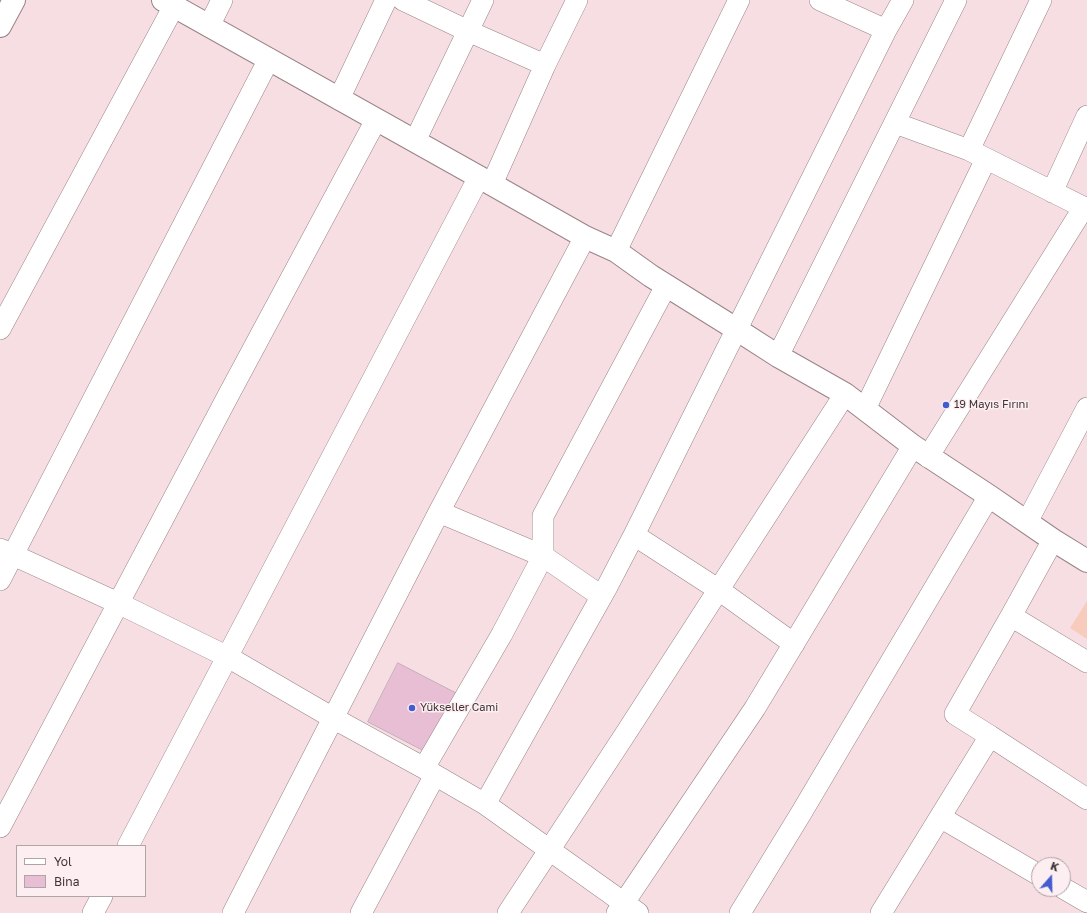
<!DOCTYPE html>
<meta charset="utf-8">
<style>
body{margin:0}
#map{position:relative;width:1087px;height:913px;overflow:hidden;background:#f7dee3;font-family:"Golos Text",sans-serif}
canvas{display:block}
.legend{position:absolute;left:16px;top:845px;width:130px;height:52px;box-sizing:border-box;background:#fdeef1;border:1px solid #b1a4a6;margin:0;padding:5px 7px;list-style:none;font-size:12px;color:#3e3436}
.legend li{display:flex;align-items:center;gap:8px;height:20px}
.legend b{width:20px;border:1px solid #b1a4a6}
.north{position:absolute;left:1031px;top:857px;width:40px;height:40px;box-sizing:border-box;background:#fdeef1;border:1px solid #b1a4a6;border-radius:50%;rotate:20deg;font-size:11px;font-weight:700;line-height:16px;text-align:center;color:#3e3436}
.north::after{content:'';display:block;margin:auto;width:14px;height:18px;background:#435ccf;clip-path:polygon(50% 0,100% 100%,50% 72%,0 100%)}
</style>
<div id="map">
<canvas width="1087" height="913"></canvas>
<ul class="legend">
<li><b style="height:5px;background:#fff"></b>Yol</li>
<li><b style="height:11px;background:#e8bed5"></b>Bina</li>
</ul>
<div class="north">K</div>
</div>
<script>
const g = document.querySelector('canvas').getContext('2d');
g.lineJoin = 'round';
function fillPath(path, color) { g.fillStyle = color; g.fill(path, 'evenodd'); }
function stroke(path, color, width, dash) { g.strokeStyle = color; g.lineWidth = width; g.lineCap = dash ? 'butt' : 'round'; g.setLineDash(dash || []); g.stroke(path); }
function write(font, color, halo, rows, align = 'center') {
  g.font = font + ' "Golos Text",sans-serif'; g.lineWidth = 3; g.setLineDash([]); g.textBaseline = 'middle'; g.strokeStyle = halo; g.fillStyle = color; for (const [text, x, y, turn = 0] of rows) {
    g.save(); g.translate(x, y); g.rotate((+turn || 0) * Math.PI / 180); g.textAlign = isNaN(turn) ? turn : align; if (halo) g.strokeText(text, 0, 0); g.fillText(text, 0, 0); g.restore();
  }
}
const green = new Path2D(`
 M1087 601V639L1070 628Z`);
const building = new Path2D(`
 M398 663 456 693 426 752 368 722Z`);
const minor = new Path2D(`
 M403 0 468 31 545 65
 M820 0 886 30
 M209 26 222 0
 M339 99 386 0
 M895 123 969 150 1087 209
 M415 141 483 0
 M969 150 1041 0
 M492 184 545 65 577 0
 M1052 192 1087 116
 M616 251 739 0
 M0 329 174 6
 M778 356 956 0
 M865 409 986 159
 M928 457 1084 207
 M439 512 543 556 601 596
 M1027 522 1087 408
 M634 535 719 590 794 644
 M0 549 118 603 228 657 333 718 424 768 435 775 485 804 638 913
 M0 580 269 59
 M1011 616 1087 662
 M990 736 1087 799
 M424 768 502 634 543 556V516L666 286
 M485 804 608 585 634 535 886 30 903 0
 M940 817 1039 875
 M0 827 229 394 376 120
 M128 846 479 177
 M1063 888 1087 902
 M93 913 102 896
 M233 913 439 512 585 237
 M361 913 435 775
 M508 913 626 733 845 394
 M617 913 755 708 913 446
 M740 913 800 815 989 496
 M881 913 990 736 955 714 1011 616 1053 540`);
const secondary = new Path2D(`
 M163 0 479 177 585 237 616 251 651 276 736 329 778 356 845 394 913 446 989 496 1053 540 1087 561
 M0 26 14 0`);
const markers = [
 [946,405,4,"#435ccf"],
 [412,708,4,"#435ccf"]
];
const poiNames = [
 ["19 Mayıs Fırını",954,405],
 ["Yükseller Cami",420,708]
];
fillPath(green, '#f7ccbc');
fillPath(building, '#e8bed5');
stroke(building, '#c2aeb8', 1);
stroke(minor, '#998387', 22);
stroke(secondary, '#998387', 24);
stroke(minor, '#fff', 21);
stroke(secondary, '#fff', 22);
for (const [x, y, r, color] of markers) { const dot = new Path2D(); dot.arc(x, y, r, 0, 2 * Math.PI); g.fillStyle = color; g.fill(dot); stroke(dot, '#fdeef1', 1.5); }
write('11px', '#3e3436', '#fdeef1', poiNames, 'left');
</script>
